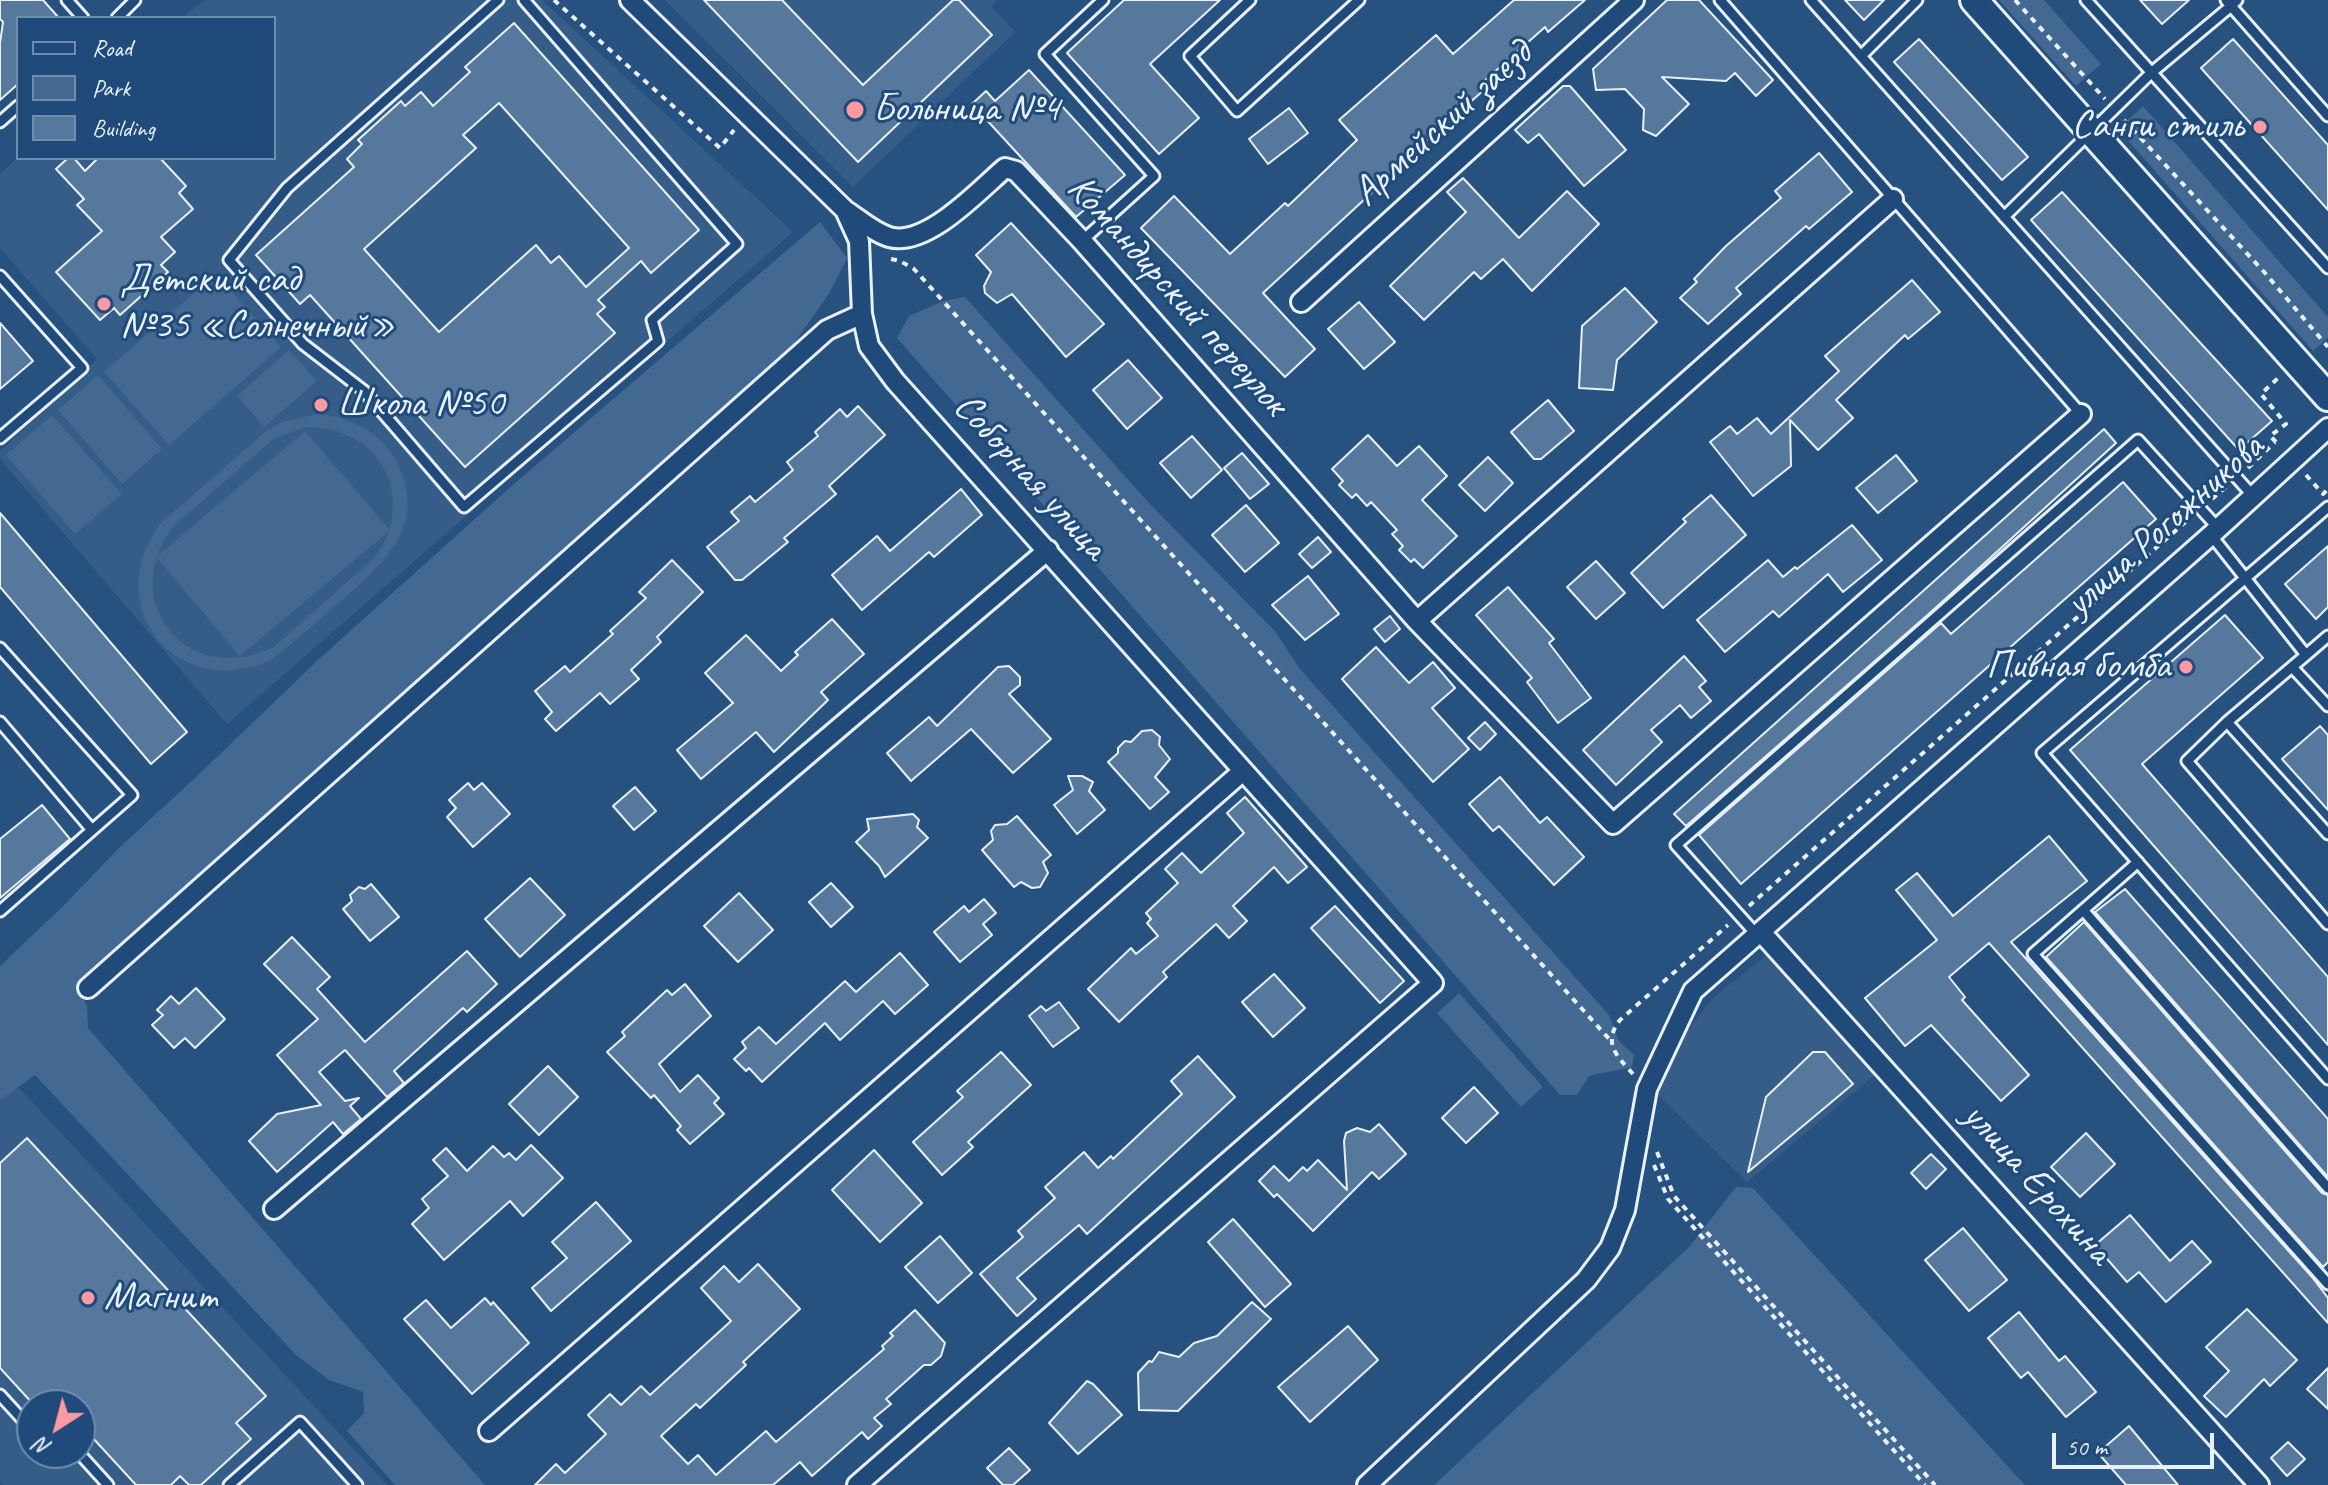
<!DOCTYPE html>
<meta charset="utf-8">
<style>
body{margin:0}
#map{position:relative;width:2328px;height:1485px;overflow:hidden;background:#27517f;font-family:Caveat,sans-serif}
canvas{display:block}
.legend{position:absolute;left:16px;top:16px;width:260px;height:144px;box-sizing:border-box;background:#1f4a7a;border:2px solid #6f8dac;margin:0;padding:10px 14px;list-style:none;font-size:24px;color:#e8f1f8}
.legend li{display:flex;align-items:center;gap:16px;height:40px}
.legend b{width:40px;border:2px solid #6f8dac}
.north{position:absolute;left:16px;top:1389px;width:80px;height:80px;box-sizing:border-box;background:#1f4a7a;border:2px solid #6f8dac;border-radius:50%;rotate:216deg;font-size:22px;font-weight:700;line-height:32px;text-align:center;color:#e8f1f8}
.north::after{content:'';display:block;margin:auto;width:28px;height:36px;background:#ff9aa2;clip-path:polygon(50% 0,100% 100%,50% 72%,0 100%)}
.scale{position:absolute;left:2052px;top:1433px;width:162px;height:36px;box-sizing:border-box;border:4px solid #e8f1f8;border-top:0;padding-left:10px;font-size:24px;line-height:28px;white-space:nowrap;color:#e8f1f8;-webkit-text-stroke:6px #1f4a7a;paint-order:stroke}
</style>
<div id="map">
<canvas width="2328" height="1485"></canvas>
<ul class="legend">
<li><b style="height:10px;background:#1f4a7a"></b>Road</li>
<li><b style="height:22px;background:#436891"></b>Park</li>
<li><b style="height:22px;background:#57789d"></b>Building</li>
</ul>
<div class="north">N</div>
<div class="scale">50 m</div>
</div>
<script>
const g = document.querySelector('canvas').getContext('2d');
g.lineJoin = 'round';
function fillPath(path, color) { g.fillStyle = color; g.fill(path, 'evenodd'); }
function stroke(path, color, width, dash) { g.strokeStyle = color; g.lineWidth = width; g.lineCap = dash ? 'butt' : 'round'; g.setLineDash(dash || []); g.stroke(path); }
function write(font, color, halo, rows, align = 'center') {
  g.font = font + ' Caveat,sans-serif'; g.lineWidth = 6; g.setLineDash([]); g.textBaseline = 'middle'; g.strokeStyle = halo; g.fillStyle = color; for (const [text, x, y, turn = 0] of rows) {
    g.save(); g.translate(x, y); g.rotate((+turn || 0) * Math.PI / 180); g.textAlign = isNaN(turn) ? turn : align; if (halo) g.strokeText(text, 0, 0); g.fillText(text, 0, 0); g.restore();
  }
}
const built = new Path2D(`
 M205 0H542L793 232 227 724 0 459V451L97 359 0 248V174L18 157 274 158V18H181Z
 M665 0H997L991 6 1015 32 853 187Z
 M1768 954 1876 1074 1747 1182 1658 1095 1677 1044 1713 998Z
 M10 1078 387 1485H4L0 1481V1087ZM32 1405H80V1453H32Z`);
const green = new Path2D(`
 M1999 0H2044L2101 64 2076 86Z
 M2143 106 2328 317V338L2313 351 2118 129Z
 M820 222 847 258 829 294 790 349 76 984 87 1006 88 1028 485 1485H395L347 1431 364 1413 363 1392 329 1380 296 1355 35 1075 0 1100V966L63 906 120 847 195 778 319 659 515 483Z
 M216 274 281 347 169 445 104 372Z
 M965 297 1148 502 1275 631 1300 669 1609 1015 1618 1040 1634 1055 1632 1067 1589 1076 1577 1095H1560L897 338 909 316 943 301Z
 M289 350 317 381 264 427 237 396Z
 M98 375 162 449 122 484 58 410Z
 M317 414C348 417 377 429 394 457 433 525 381 566 335 606 313 625 292 645 269 661 175 701 100 606 160 524L266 431 282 422ZM306 427C366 427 404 470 390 530L305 431 156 557 240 656 389 531 383 545 373 559 275 646C189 691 114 601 175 525L273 439Z
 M52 415 122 494 75 534 6 455Z
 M1459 993 1543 1087 1521 1107 1437 1013Z
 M1736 1187 1753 1188 2025 1485H1434L1689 1247Z`);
const building = new Path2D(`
 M0 0H43L59 18H18V84L0 100V43L3 22 0 19Z
 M704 0H782L863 85 953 0H959L992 35 858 162Z
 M1124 0H1220L1150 64 1199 118 1159 154 1067 53Z
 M1514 0H1585L1548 32 1545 27 1480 85 1484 90 1377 184 1379 186 1263 293 1315 349 1285 377 1141 228 1174 196 1230 254 1285 203 1288 206 1357 140 1339 120 1436 35 1453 54Z
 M1667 0H1699L1773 80 1756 96 1735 73 1726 81 1662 77 1689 104 1656 136 1643 130 1644 109 1625 89 1596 90 1593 69Z
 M1845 0H1884L1864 20Z
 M2140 0H2189L2162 24Z
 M514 23 699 230 651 273 641 261 598 300 605 307 597 314 615 333 465 467 310 295 300 304 256 255 354 167 347 159 362 144 358 140 401 101 405 106 421 92 433 106 470 72 465 67ZM499 103 629 248 586 287 559 256 551 263 536 245 439 332 364 249 476 148 463 135Z
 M1919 39 2028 157 2002 180 1894 62Z
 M2233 39 2328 145V210L2201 68Z
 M1029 70 1125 175 1076 217 972 104 986 91 995 101Z
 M1563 86H1570L1626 150 1584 186 1539 134 1528 143 1515 130Z
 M1289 108 1308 133 1268 164 1249 139Z
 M1819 153 1852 192 1809 229 1806 226 1736 288 1741 294 1708 324 1680 298 1697 282 1694 279 1726 246 1781 198 1775 191Z
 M68 158H74L85 171 98 158H160L186 186 179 193 193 209 161 237 175 252 161 265 168 272 120 315 114 308 100 320 56 272 102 231 77 205 84 199 56 169Z
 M1463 178 1519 238 1567 191 1599 224 1532 291 1503 259 1481 279 1474 272 1424 320 1390 286 1466 212 1447 192Z
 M2062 192 2272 421 2239 450 2031 220Z
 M1011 223 1104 324 1066 357 1012 294 997 303 985 293 984 286 991 272 976 255Z
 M1912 280 1940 312 1908 339 1905 335 1836 400 1853 418 1818 450 1790 420 1791 466 1753 496 1710 442 1730 426 1737 434 1757 418 1771 434 1839 371 1825 356Z
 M1625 288 1657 322 1617 360 1613 390 1579 388 1582 326Z
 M1359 302 1395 342 1364 369 1328 329Z
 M0 323 33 361 0 389Z
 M1128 360 1162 398 1127 429 1093 390Z
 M1548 400 1574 431 1541 459H1534L1511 432Z
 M858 406 885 435 829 486 836 494 784 538 788 542 742 580H735L707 547 739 521 731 512 750 496 755 502 793 470 787 462 818 436 815 432 840 409 847 417Z
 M2104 429 2116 443 1931 612 1686 826 1674 814Z
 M1368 435 1397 466 1419 446 1447 476 1422 500 1457 536 1423 568 1414 559 1411 562 1399 550 1403 546 1392 534 1397 530 1371 502 1367 506 1356 494 1352 498 1339 485 1343 481 1332 469Z
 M1192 436 1222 470 1191 498 1160 463Z
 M1242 453 1269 484 1250 499 1224 468Z
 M1896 455 1917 481 1878 513 1856 488Z
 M1488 457 1513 483 1485 511 1459 485Z
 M2123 482 2156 519 1741 884 1699 835 1941 623 1951 634Z
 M961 489 982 515 934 557 929 552 862 610 832 575 877 536 890 551Z
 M1711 495 1746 535 1663 608 1631 573 1686 522 1683 519Z
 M1246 505 1279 543 1245 572 1212 535Z
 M0 513 187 732 151 764 0 587Z
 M1852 525 1882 560 1843 592 1828 574 1779 617 1773 611 1725 652 1697 620 1768 560 1783 577 1795 567 1797 569Z
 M1318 537 1331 552 1312 568 1299 554Z
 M2328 546V607L2316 619 2285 584Z
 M672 560 703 592 657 637 661 642 631 670 639 679 610 704 600 693 556 731 545 719 552 712 535 691 565 666 570 672 613 634 610 631 646 598 639 592Z
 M1596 561 1625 593 1596 619 1567 587Z
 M1308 576 1339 614 1305 640 1272 605Z
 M1508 587 1554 639 1549 643 1591 698 1558 723 1527 682 1532 678 1476 615Z
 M2225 615 2263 658 2142 764 2328 977V1045L2070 750Z
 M1390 616 1400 629 1385 642 1374 629Z
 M832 619 864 654 821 692 828 700 774 752 756 732 701 779 677 750 733 703 705 673 746 635 781 671 798 655 795 652Z
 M1376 647 1409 683 1433 662 1455 688 1432 708 1469 749 1433 782 1342 679Z
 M1684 656 1706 681 1699 687 1711 701 1691 718 1680 705 1651 730 1662 742 1616 785 1583 750Z
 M1009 666 1020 677V685L1009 694 1051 739 1013 773 971 729 911 781 887 753 929 717 937 726 998 667Z
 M1485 722 1496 734 1480 750 1468 738Z
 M2320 726 2328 735V810L2282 759Z
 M1152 730 1160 737 1159 745 1170 759 1155 777 1169 792 1150 809 1108 762 1118 753V748L1125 741 1131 742 1142 731Z
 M1068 776H1082L1093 782 1089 791 1105 810 1077 834 1054 805 1073 790Z
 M1500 777 1540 823 1547 817 1584 857 1554 885 1499 826 1493 831 1469 804Z
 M468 783 474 790 482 783 510 814 473 847 447 817 456 808 449 800Z
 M635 787 656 811 634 830 613 806Z
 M1245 797 1307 867 1288 883 1274 867 1233 906 1247 921 1229 938 1216 924 1163 972 1167 977 1119 1022 1088 989 1131 948 1136 954 1158 936 1147 923 1151 919 1146 913 1178 883 1165 869 1182 853 1201 873 1244 833 1227 813Z
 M42 805 70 839 0 898V839Z
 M913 814 919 820 917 827 928 838 885 877 879 866 856 842 869 830 867 819Z
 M1017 816 1051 855 1043 862 1048 873 1040 887 1032 888 1021 882 1014 887 982 850 993 840 991 831 995 825 1007 824Z
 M2049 836 2087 881 2011 942 2312 1277 2328 1298V1323L1989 943 1949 977 1965 997 1962 1000 2029 1075 2001 1101 1931 1025 1905 1046 1865 998 1937 940 1896 890 1917 873 1953 916Z
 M530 878 565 915 520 957 485 919Z
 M831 883 853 907 831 927 809 902Z
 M371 884 399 917 370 941 343 909 352 901 350 895 359 887 365 889Z
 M2125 889 2328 1119V1177L2095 912Z
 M739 893 773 930 738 962 704 926Z
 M984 899 996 913 983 924 992 935 960 962 934 932 964 906 969 912Z
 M1335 906 1404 981 1380 1003 1311 928Z
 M2084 922 2322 1193 2328 1195V1262L2323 1267 2046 957Z
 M292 937 330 977 317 989 365 1042 467 951 497 984 467 1012 463 1008 394 1071 404 1083 387 1097 345 1050 319 1072 345 1101 359 1098 350 1106 361 1119 343 1134 333 1122 277 1172 249 1141 277 1114 321 1105 277 1055 318 1019 264 964Z
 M900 953 928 985 895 1014 883 1001 840 1040 825 1023 762 1082 749 1068 746 1071 734 1059 746 1048 742 1042 759 1027 776 1044 845 981 856 992Z
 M1274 974 1305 1008 1273 1037 1242 1002Z
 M685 984 711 1016 659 1064 680 1092 698 1075 719 1098 714 1103 724 1114 690 1144 677 1130 681 1126 654 1095 651 1098 607 1052 625 1036 622 1032 667 990 672 995Z
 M196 988 225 1019 195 1048 185 1038 174 1048 152 1025 163 1015 157 1010 171 996 179 1004Z
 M1059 1002 1079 1028 1053 1047 1029 1016 1041 1006 1046 1011Z
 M1001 1052 1031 1085 968 1142 973 1147 942 1175 913 1142 963 1097 957 1091Z
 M1813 1052H1825L1853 1084 1748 1172 1766 1097Z
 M1198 1056 1235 1097 1087 1234 1079 1225 1017 1278 1036 1299 1017 1316 980 1274 1023 1237 1018 1231 1055 1198 1045 1187 1084 1152 1098 1168 1111 1156 1113 1159 1182 1094 1171 1081Z
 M548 1066 578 1097 539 1135 509 1104Z
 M1474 1087 1498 1113 1466 1143 1442 1118Z
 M1379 1124 1406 1154 1379 1179 1372 1172 1313 1231 1277 1194 1274 1197 1259 1181 1274 1166 1289 1181 1303 1167 1307 1171 1318 1160 1347 1190 1344 1141 1346 1133 1357 1128 1370 1132Z
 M2086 1133 2115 1164 2080 1197 2051 1167Z
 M27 1138 266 1396 236 1423 251 1439 201 1485H189L180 1476 171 1485H136L80 1424V1405H34L0 1368V1163Z
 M531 1145 563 1178 523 1216 510 1201 444 1260 412 1224 429 1208 422 1199 448 1176 433 1160 446 1148 467 1171 493 1146 504 1157 509 1153 516 1160Z
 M874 1150 922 1203 880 1242 832 1190Z
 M1931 1154 1946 1169 1926 1189 1911 1173Z
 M596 1202 631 1241 551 1311 532 1288 567 1258 552 1242Z
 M2130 1215 2170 1261 2192 1241 2211 1262 2166 1302 2139 1272 2127 1282 2095 1245Z
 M1233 1219 1291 1284 1265 1307 1208 1242Z
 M1963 1228 2007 1280 1969 1311 1925 1260Z
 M940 1236 972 1273 938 1303 905 1267Z
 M758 1264 800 1309 743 1362 746 1365 700 1408 696 1404 661 1436 688 1464 698 1455 716 1475 766 1431 776 1442 884 1349 882 1346 893 1336 890 1333 915 1310 945 1343 941 1356 931 1365H924L886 1399 891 1404 874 1418 882 1426 868 1439 862 1432 812 1476 800 1462 773 1485H535L556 1464 565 1473 606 1434 588 1415 610 1394 621 1405 641 1386 650 1395 731 1321 701 1288 724 1266 739 1282Z
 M485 1298 491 1305 493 1302 529 1343 472 1394 404 1319 426 1300 451 1328Z
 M1252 1302 1271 1319 1178 1411 1139 1410 1138 1373 1149 1361 1152 1362 1159 1352 1179 1357 1194 1343 1217 1336Z
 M2247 1309 2297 1360 2270 1386 2264 1379 2226 1417 2204 1396 2229 1371 2206 1347Z
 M2019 1312 2059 1361 2065 1356 2096 1392 2066 1417 2028 1372 2021 1378 1988 1338Z
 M1348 1326 1378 1360 1310 1422 1278 1387Z
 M2328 1368V1409L2307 1389Z
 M1087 1381 1093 1384 1122 1415 1078 1454 1049 1423Z
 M2129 1426 2178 1485H2126L2098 1453Z
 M2288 1442 2305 1459 2287 1476 2271 1458Z
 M1009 1448 1030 1470 1013 1485H1003L987 1468Z`);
const path = new Path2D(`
 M554 0 720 148 734 130
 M2015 0 2105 99
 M2124 120 2265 273 2328 347
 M891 259 900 261 914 269 1611 1041
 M2276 442 2270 436 2286 424 2261 394 2278 378
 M2248 468 2275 442
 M2306 475 2323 494 2328 489
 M2212 499 2226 487
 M1749 906 2190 518
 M1633 1074C1617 1056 1602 1043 1620 1020L1728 925
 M1657 1152 1674 1196 1935 1485
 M1654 1165 1668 1199 1925 1485`);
const service = new Path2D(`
 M67 0 83 18
 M498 0 287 188 229 260 303 344 364 391 464 507 658 341 652 320 737 244 524 0
 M1250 0 1190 56 1237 111 1359 0
 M1720 0 2081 414
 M1811 0 2253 496
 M2086 0 2328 268
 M2237 0 2231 6 2328 116
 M117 18 135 0
 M1861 56 1917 0
 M0 122 18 106
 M2004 217 2151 73 2231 6 2226 0
 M1082 241 1154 176 1045 54 1103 0
 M0 276 82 368 0 438
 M2328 507 2042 753 2328 1079
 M2211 535 2306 655 2227 722 2187 761 2328 924
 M0 648 132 795 0 911
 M2306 655 2328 636
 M2292 667 2328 706
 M0 722 92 830
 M2227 722 2328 834
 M2138 862 2033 954 2328 1284
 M2083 910 2328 1188
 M1757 935 1676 845 2138 440 2218 528
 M0 1395 32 1430
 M53 1453 57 1458 76 1453
 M79 1453 108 1485
 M229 1485 300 1422 357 1485`);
const minor = new Path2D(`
 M630 0 845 210 859 241 862 314 869 346 895 381 1433 983 857 1485
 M845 210C859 219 873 232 889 237 926 248 978 191 1005 168L1016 171 1082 241 1417 621 1613 824 2081 414
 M1301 302 1634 0
 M1417 621 1893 199
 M1761 932 2259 1485
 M88 988 827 330 862 314
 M274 1209 1048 550
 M489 1431 1243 771
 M1367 1485 1586 1280 1610 1248 1625 1210 1647 1089 1693 991 2211 535 2328 428`);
const secondary = new Path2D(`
 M1974 0 2328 397`);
const markers = [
 [855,110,10,"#ff9aa2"],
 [2260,127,8,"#ff9aa2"],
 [104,304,8,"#ff9aa2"],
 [321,405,8,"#ff9aa2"],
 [2186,667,8,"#ff9aa2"],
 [88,1298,8,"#ff9aa2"]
];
const poiNames = [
 ["Больница №4",873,110],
 ["Санги стиль",2244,127,"right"],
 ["Детский сад",120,281],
 ["№35 «Солнечный»",120,327],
 ["Школа №50",337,405],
 ["Пивная бомба",2170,667,"right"],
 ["Магнит",104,1298]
];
const streetNames = [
 ["Армейский заезд",1443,124,-42],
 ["Командирский переулок",1177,296,48],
 ["Соборная улица",1030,477,48],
 ["улица Рогожникова",2165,526,-42],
 ["улица Ерохина",2037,1184,48]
];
fillPath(built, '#355d88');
fillPath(green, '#436891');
fillPath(building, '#57789d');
stroke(building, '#e8f1f8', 2);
stroke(service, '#e8f1f8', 15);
stroke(minor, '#e8f1f8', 24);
stroke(secondary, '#e8f1f8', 32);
stroke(path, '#e8f1f8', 4, [6, 6]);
stroke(service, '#1f4a7a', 9);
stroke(minor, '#1f4a7a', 18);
stroke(secondary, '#1f4a7a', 26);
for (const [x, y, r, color] of markers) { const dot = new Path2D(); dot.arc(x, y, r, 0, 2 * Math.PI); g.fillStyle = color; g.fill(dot); stroke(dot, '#1f4a7a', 3); }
write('40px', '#e8f1f8', '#1f4a7a', poiNames, 'left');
write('40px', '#e8f1f8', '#1f4a7a', streetNames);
</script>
